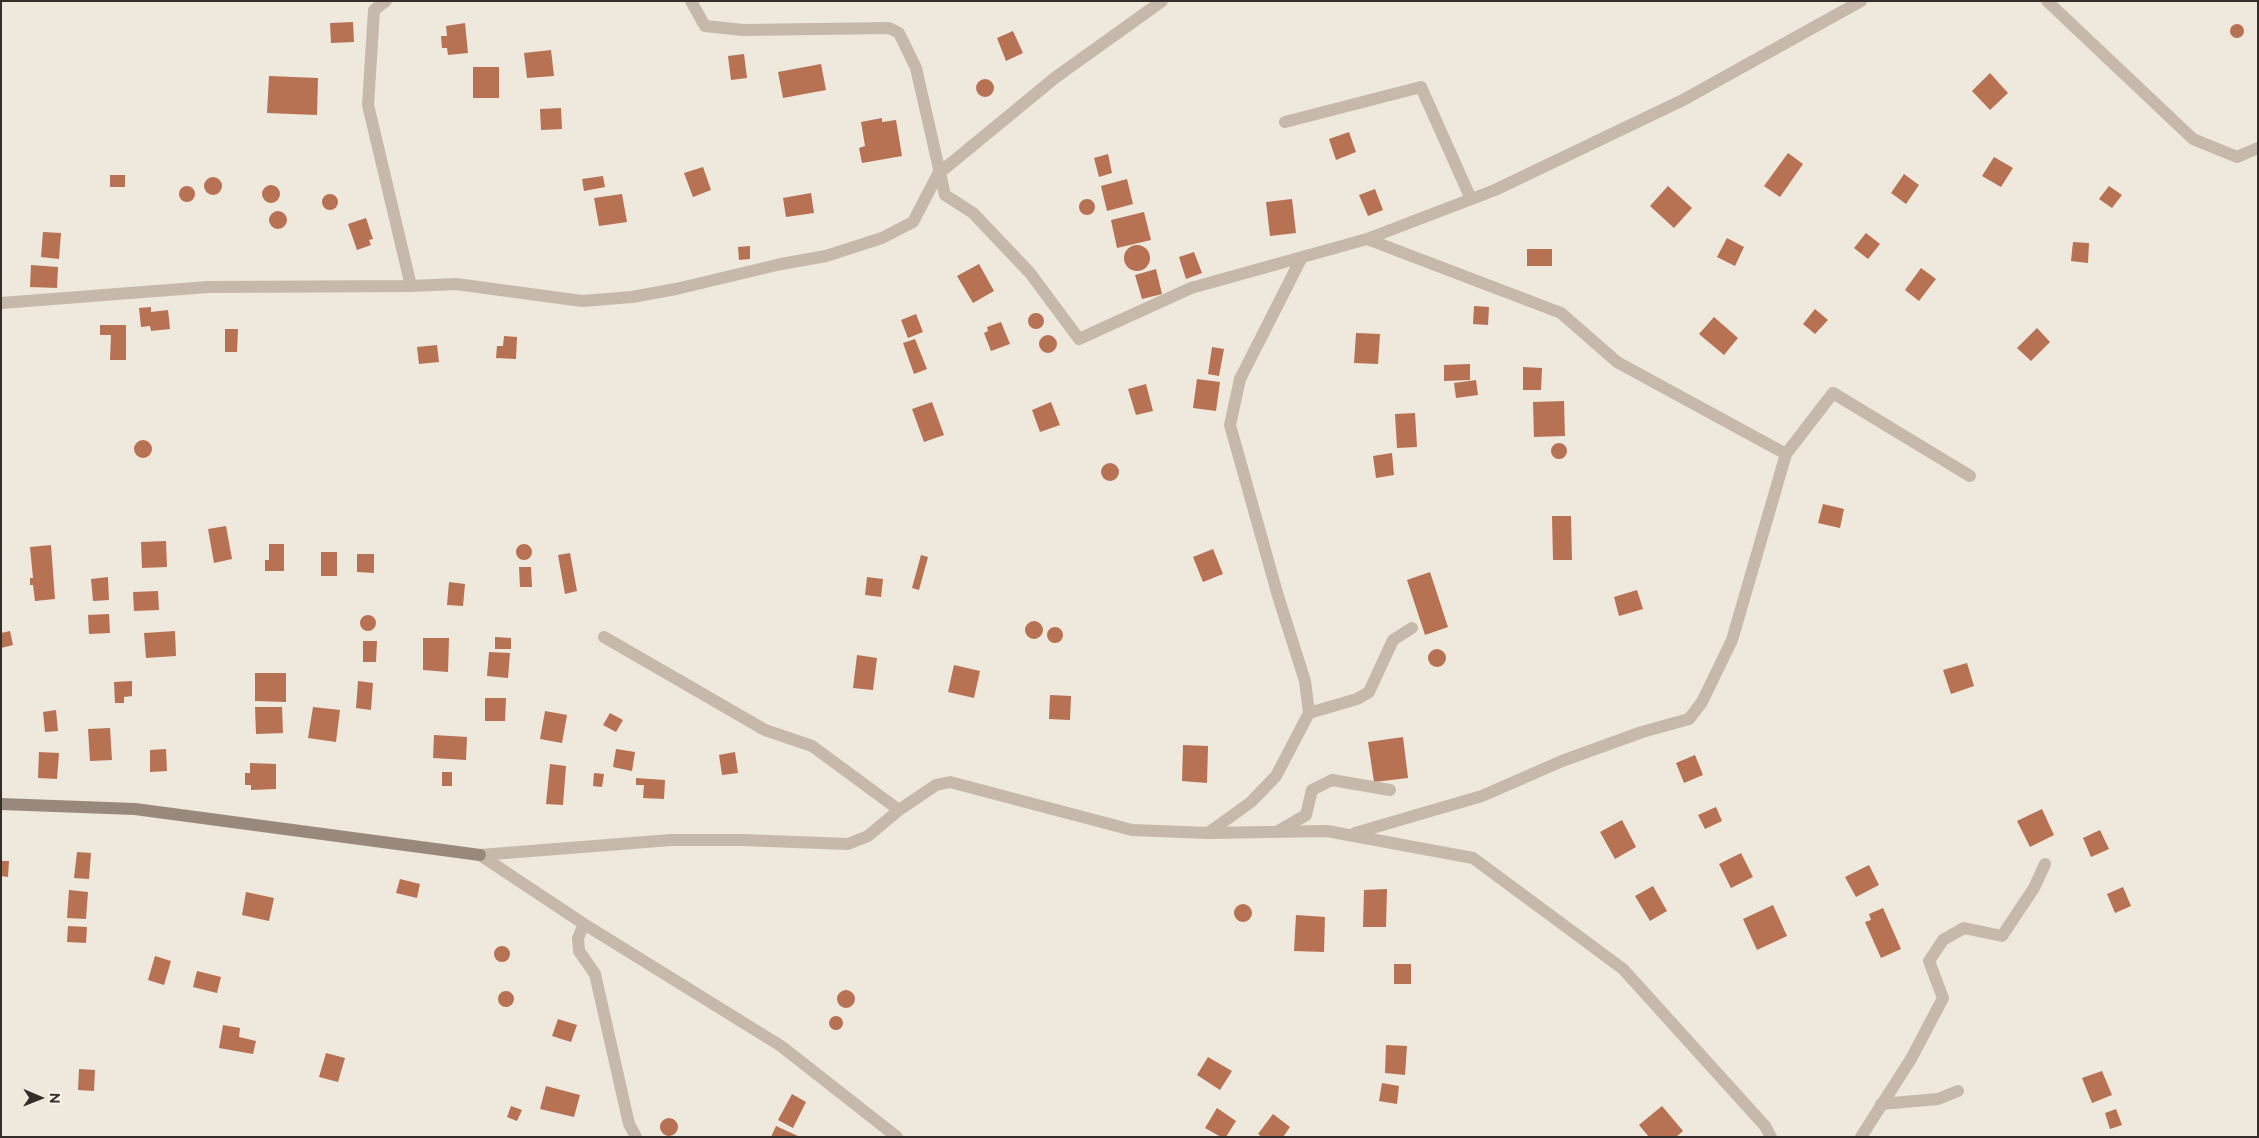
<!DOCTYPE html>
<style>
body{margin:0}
#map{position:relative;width:2259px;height:1138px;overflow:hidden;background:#efe8dd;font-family:Raleway,sans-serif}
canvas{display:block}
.frame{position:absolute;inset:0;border:2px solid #342d29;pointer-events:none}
.north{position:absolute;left:15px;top:1073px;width:50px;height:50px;-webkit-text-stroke:4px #f7f2e9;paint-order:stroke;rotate:91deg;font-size:14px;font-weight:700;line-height:20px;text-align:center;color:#342d29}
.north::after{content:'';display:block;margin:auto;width:18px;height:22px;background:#342d29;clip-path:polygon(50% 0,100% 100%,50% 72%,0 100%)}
</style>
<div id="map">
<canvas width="2259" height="1138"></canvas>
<div class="frame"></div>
<div class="north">N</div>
</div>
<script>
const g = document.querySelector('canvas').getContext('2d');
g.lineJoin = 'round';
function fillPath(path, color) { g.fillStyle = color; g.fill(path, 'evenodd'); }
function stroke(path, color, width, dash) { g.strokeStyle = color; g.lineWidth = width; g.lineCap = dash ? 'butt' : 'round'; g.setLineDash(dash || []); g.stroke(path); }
const building = new Path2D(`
 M353 22 354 42 331 43 330 23Z
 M465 23 468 53 448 55 447 48H442L441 36H447L446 26Z
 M2230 31a7 7 0 1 1 14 0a7 7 0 1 1-14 0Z
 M1013 31 1023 53 1006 61 997 38Z
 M551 50 554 76 527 78 524 53Z
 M744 54 747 78 731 80 728 56Z
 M821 64 826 90 783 98 778 72Z
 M473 67H499V98H473Z
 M1990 73 2008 93 1990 110 1972 91Z
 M269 76 318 78 317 115 267 113Z
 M976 88a9 9 0 1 1 18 0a9 9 0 1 1-18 0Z
 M561 108 562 129 541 130 540 109Z
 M882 118V122L896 120 902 156 862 163 859 148 865 146 861 122Z
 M1349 132 1356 152 1336 160 1329 139Z
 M1788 153 1803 164 1780 197 1764 186Z
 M1108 154 1112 173 1099 177 1094 158Z
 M1994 157 2013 168 2001 187 1982 176Z
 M703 167 711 190 693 197 684 173Z
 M1904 174 1919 185 1906 204 1891 193Z
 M110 175H125V187H110Z
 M603 176 605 187 584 191 582 179Z
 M204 186a9 9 0 1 1 18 0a9 9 0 1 1-18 0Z
 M1127 179 1133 204 1107 211 1101 186Z
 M262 194a9 9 0 1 1 18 0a9 9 0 1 1-18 0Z
 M179 194a8 8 0 1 1 16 0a8 8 0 1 1-16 0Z
 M1668 186 1692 208 1674 228 1650 206Z
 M2109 186 2122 195 2112 208 2099 199Z
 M1375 189 1383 210 1368 216 1359 195Z
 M811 193 814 213 786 217 783 198Z
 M322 202a8 8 0 1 1 16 0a8 8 0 1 1-16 0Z
 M622 194 627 222 599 226 594 198Z
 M1292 199 1296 233 1270 236 1266 202Z
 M1079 207a8 8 0 1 1 16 0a8 8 0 1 1-16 0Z
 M269 220a9 9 0 1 1 18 0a9 9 0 1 1-18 0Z
 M1144 212 1151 240 1117 248 1111 220Z
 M366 218 373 239 369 240 371 245 357 250 348 224Z
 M43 232 61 233 59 259 41 257Z
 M1866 233 1880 244 1868 259 1854 248Z
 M1727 238 1744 247 1735 266 1717 257Z
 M2073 242 2089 243 2088 263 2071 261Z
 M1124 258a13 13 0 1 1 26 0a13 13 0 1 1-26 0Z
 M750 246V259L739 260 738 247Z
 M1527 249H1552V266H1527Z
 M1194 252 1202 273 1186 279 1179 257Z
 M979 264 994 291 973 303 957 276Z
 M31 265 58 267 57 288 30 287Z
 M1921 268 1936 279 1919 301 1905 290Z
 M1156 269 1162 294 1142 299 1135 275Z
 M1474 306 1489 307 1488 325 1473 324Z
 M151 307V312L168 310 170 329 151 331 150 326 141 327 139 308Z
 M1815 309 1828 320 1815 334 1803 324Z
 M1028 321a8 8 0 1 1 16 0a8 8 0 1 1-16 0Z
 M916 314 923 332 908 338 901 320Z
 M1714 317 1738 338 1724 355 1699 334Z
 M1001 322 1010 344 991 351 984 333 988 331 987 327Z
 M100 325H126V360H110L111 335H100Z
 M2037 328 2050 342 2031 361 2017 348Z
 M225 329H238L237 352H225Z
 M1356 333 1380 334 1378 364 1354 363Z
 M1039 344a9 9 0 1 1 18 0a9 9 0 1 1-18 0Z
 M504 336 517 337 516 359 496 358 497 346H503Z
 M915 339 927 369 914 374 903 343Z
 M437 345 439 362 419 364 417 347Z
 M1212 347 1224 349 1219 376 1208 374Z
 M1470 364V380L1444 381V365Z
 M1523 367 1542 368 1541 390H1523Z
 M1197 379 1220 382 1216 411 1193 408Z
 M1476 380 1478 395 1456 398 1454 383Z
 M1146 384 1153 411 1136 415 1128 389Z
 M1564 401 1565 436 1534 437 1533 402Z
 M932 402 944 435 924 442 912 409Z
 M1051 402 1060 425 1040 432 1032 410Z
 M1415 413 1417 447 1397 448 1395 414Z
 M134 449a9 9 0 1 1 18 0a9 9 0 1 1-18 0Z
 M1551 451a8 8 0 1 1 16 0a8 8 0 1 1-16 0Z
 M1392 453 1394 475 1376 478 1373 456Z
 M1101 472a9 9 0 1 1 18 0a9 9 0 1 1-18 0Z
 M1823 504 1844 509 1840 528 1818 523Z
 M1552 516H1571L1572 560H1553Z
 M226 526 232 559 214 563 208 529Z
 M166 541 167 567 142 568 141 542Z
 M516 552a8 8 0 1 1 16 0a8 8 0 1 1-16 0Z
 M269 544H284V571H265V560H269Z
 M51 545 55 599 35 601 33 585H30V578H33L30 547Z
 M1213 549 1223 574 1203 582 1193 557Z
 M321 552H337V576H321Z
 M570 553 577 591 565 594 558 555Z
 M357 554H374V573L357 572Z
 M921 555 928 557 919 590 912 588Z
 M519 567H531L532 587H520Z
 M1430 572 1448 627 1425 635 1407 580Z
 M108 577 109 600 93 601 91 579Z
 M867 577 883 579 881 597 865 595Z
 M449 582 465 584 463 606 447 605Z
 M1637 590 1643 609 1619 616 1614 597Z
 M158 591 159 610 134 611 133 592Z
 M109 614 110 633 89 634 88 615Z
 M360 623a8 8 0 1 1 16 0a8 8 0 1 1-16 0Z
 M1025 630a9 9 0 1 1 18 0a9 9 0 1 1-18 0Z
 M1047 635a8 8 0 1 1 16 0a8 8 0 1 1-16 0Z
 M10 631 13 645 1 648V633Z
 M175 631 176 656 146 658 144 633Z
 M495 637 511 638V649H495Z
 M423 638H449L448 672 423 670Z
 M363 641H377L376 662H363Z
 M1428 658a9 9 0 1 1 18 0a9 9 0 1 1-18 0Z
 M489 652 510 653 508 678 487 676Z
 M857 655 877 658 873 690 853 688Z
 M1967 663 1974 686 1951 694 1943 670Z
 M954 665 980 671 974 698 948 692Z
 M255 673H286V702L255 701Z
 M132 681V696L124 697V703H115L114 682Z
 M358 681 373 683 371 710 356 708Z
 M1050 695 1071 696 1070 720 1049 719Z
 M485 698H506L505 721H485Z
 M255 707H282L283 733 256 734Z
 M313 707 340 710 336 742 308 738Z
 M56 710 58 731 45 732 43 712Z
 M545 711 567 715 562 743 540 739Z
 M610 713 623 720 616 732 603 725Z
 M110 728 112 760 90 761 88 729Z
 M434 735 467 737 466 760 433 758Z
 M1403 737 1408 778 1374 782 1368 742Z
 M1183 745 1208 746 1207 783 1182 781Z
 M166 749 167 771 150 772V750Z
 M616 749 635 752 632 771 613 767Z
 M39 752 59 753 57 779 38 778Z
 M735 752 738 773 722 775 719 755Z
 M1695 755 1703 775 1684 783 1676 763Z
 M250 763 276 764V789L251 790V785H245V773H250Z
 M550 764 566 766 563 805 546 804Z
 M442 772H452V786H442Z
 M594 773 604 774 602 787 593 786Z
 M636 778 665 780 664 799 643 798 644 785H636Z
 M1716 807 1722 821 1705 829 1698 815Z
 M2042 809 2054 835 2030 847 2017 821Z
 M1622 820 1636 847 1615 859 1600 832Z
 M2100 830 2109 849 2091 857 2083 838Z
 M77 852 91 853 89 879 74 878Z
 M1741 853 1753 877 1731 888 1719 864Z
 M1 861H9L8 877 1 876Z
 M1869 865 1879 885 1856 897 1845 877Z
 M400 879 420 884 417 898 396 893Z
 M1653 886 1667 911 1650 921 1635 896Z
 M2123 887 2131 906 2115 913 2107 894Z
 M1387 889 1386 927H1363L1364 890Z
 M69 890 88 892 86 919 67 918Z
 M246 892 274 898 269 921 242 915Z
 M1234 913a9 9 0 1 1 18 0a9 9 0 1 1-18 0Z
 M1773 905 1787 936 1757 950 1743 919Z
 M1883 908 1901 949 1881 958 1865 922 1871 920 1869 914Z
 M1296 915 1325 917 1324 952 1294 951Z
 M68 926 87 927 86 943 67 942Z
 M494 954a8 8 0 1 1 16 0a8 8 0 1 1-16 0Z
 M155 956 171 961 164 985 148 980Z
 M1394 964H1411V984H1394Z
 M197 971 221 977 217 993 193 987Z
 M837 999a9 9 0 1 1 18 0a9 9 0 1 1-18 0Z
 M498 999a8 8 0 1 1 16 0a8 8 0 1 1-16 0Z
 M829 1023a7 7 0 1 1 14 0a7 7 0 1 1-14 0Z
 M558 1019 577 1025 571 1042 552 1036Z
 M223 1025 240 1028 239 1037 256 1041 253 1054 219 1048Z
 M1386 1045 1407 1046 1405 1075 1385 1073Z
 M326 1053 345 1058 338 1082 319 1077Z
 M1208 1057 1232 1071 1220 1090 1197 1075Z
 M79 1069 95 1070 94 1091 78 1090Z
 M2102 1071 2112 1095 2092 1103 2082 1078Z
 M1382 1083 1399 1086 1397 1104 1379 1101Z
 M546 1086 580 1095 574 1117 540 1109Z
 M792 1094 806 1102 793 1128 778 1120Z
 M511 1106 522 1110 517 1121 507 1117Z
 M1662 1106 1683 1131 1676 1137H1649L1639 1125Z
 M1217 1108 1236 1121 1226 1137H1221L1205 1128Z
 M2116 1109 2122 1125 2110 1129 2105 1113Z
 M1273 1114 1290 1127 1283 1137H1262L1258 1134Z
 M660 1127a9 9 0 1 1 18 0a9 9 0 1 1-18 0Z
 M776 1126 800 1137H771Z`);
const minor = new Path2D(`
 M691 1 705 26 743 30 889 28 899 33 916 68 945 195 973 213 1030 273 1079 339 1191 288 1367 239 1495 190 1683 100 1861 1
 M2047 1 2193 139 2237 157 2258 148
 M1285 122 1421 87 1471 199
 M1367 239 1561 313 1617 362 1786 454 1833 393 1970 476
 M411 286 456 284 582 301 632 297 676 289 781 264 826 256 882 238 913 222 938 174 1056 77 1162 1
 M1 303 208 287 411 286 368 105 374 10 386 1
 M604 637 765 730 812 746 899 810
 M1309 713 1357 699 1369 692 1393 640 1412 628
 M1280 830 1306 815 1312 790 1332 780 1390 790
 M1208 833 1251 802 1276 776 1309 713 1305 681 1278 596 1230 425 1240 379 1302 257
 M1355 833 1482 796 1562 761 1642 732 1689 719 1702 702 1732 640 1786 454
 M480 855 671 840H742L848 844 868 836 899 810 936 785 950 782 1132 830 1208 833 1327 831 1473 858 1623 969 1765 1126 1771 1137
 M480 855 584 924 781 1046 897 1137
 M584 924 578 938 579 951 595 974 629 1124 636 1137
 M1881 1104 1938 1099 1958 1091
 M1861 1137 1911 1059 1943 998 1929 961 1943 940 1964 928 2002 936 2034 888 2045 864`);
const secondary = new Path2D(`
 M1 804 135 809 480 855`);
fillPath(building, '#b77153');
stroke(minor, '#c6b8ab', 12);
stroke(secondary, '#99887c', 12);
</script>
